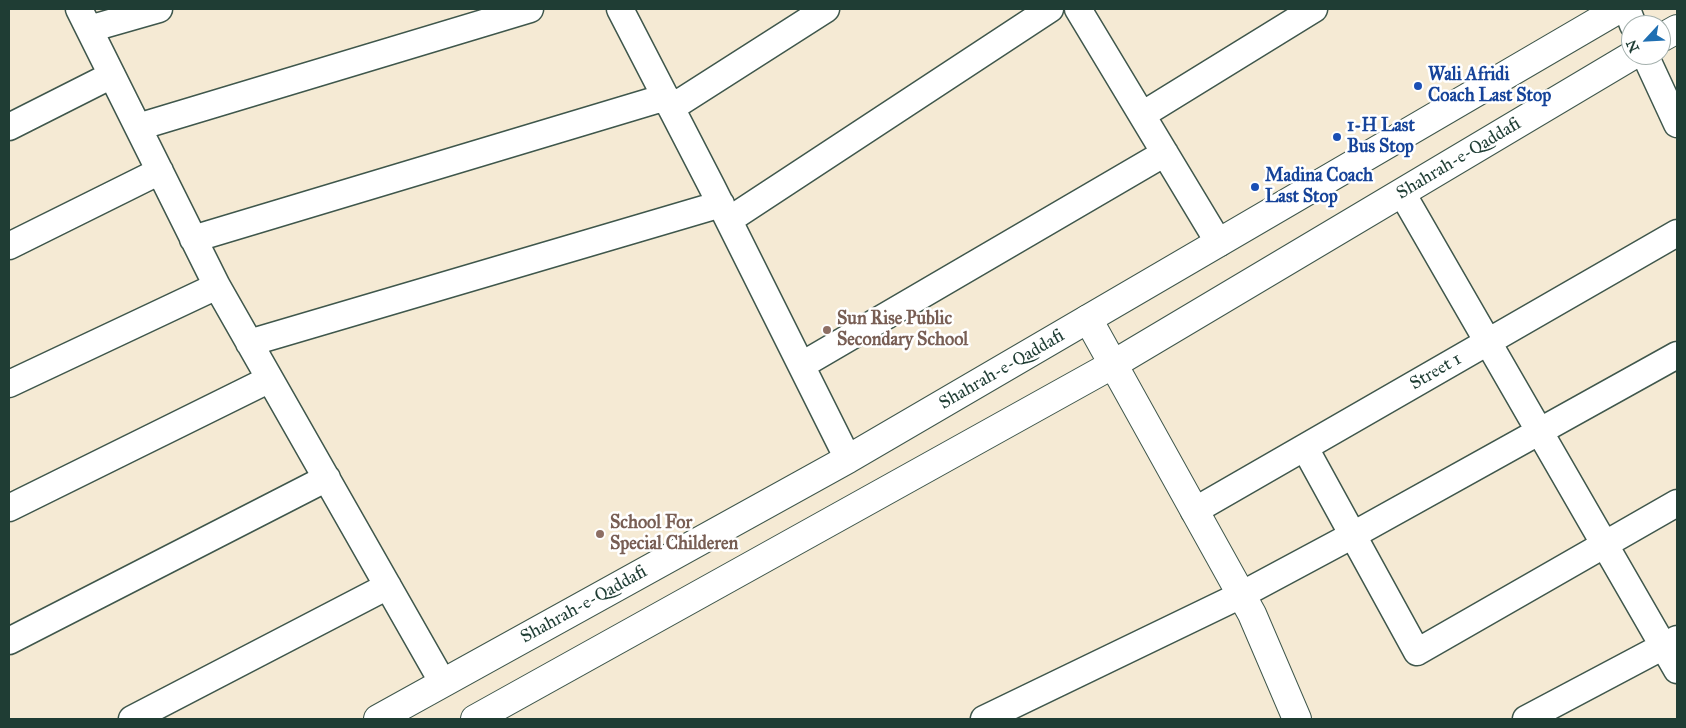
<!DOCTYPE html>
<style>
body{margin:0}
#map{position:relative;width:1686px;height:728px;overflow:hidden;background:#f5ead4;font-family:"IM FELL Great Primer",serif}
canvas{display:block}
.frame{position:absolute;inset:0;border:10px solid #1f3d34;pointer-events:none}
.north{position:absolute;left:1621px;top:15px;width:50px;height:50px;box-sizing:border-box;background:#fff;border:1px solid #a5b1ae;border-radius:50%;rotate:245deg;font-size:14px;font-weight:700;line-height:20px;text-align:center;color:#1f3d34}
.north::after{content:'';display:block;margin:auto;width:18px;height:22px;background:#1f6fb2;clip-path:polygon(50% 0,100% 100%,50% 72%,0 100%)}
</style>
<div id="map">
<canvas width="1686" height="728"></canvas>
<div class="frame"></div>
<div class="north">N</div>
</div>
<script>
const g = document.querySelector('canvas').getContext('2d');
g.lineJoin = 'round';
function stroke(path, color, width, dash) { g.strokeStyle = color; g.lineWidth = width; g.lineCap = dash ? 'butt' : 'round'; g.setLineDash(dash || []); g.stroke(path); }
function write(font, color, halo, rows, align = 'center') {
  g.font = font + ' "IM FELL Great Primer",serif'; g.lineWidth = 5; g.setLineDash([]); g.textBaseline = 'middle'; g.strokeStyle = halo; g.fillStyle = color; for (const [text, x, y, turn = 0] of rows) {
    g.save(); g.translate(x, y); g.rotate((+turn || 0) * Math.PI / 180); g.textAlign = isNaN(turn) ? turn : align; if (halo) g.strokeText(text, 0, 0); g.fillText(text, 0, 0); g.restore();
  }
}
const minor = new Path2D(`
 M79 9 217 286 443 683
 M620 9 712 187 848 459
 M1078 9 1219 243
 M1627 9 1633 25
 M89 29 159 9
 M1645 55 1677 124
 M671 108 826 9
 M1142 115 1314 9
 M9 127 112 75
 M138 127 530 9
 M1402 193 1677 670
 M729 220 1050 9
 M193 239 666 97
 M9 246 160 171
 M249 343 721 204
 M802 365 1165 153
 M9 384 217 286
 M1305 448 1417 652 1677 503
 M9 508 270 379
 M1194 511 1677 233
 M9 641 327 478
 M132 719 388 586
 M984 719 1241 595 1353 535 1677 355
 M1526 719 1677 639`);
const tertiary = new Path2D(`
 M1088 319 1252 614 1297 719`);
const primary = new Path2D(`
 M1661 38 1677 29
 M378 719 848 459 1619 9
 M475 719 1112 365 1633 55`);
const markers = [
 [1418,86,5,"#1a4fb4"],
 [1337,137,5,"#1a4fb4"],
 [1255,187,5,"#1a4fb4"],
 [827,330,5,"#8d6e63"],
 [600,534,5,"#8d6e63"]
];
const transitNames = [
 ["Wali Afridi",1428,76],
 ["Coach Last Stop",1428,97],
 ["1-H Last",1347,127],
 ["Bus Stop",1347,148],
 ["Madina Coach",1265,177],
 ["Last Stop",1265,198]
];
const streetNames = [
 ["Shahrah-e-Qaddafi",1459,159,-31],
 ["Shahrah-e-Qaddafi",1002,370,-30],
 ["Street 1",1436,372,-30],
 ["Shahrah-e-Qaddafi",584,605,-29]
];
const educationNames = [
 ["Sun Rise Public",837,320],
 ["Secondary School",837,341],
 ["School For",610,524],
 ["Special Childeren",610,545]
];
stroke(minor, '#3f574c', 29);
stroke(tertiary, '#3f574c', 30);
stroke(primary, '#3f574c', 30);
stroke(minor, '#fff', 26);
stroke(tertiary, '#fff', 28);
stroke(primary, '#fff', 28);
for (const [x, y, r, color] of markers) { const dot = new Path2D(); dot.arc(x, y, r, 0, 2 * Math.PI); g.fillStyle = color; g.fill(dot); stroke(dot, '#fff', 2); }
write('bold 18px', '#164399', '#fff', transitNames, 'left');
write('18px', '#1f3d34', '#fff', streetNames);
write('bold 18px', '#785e54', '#fff', educationNames, 'left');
</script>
